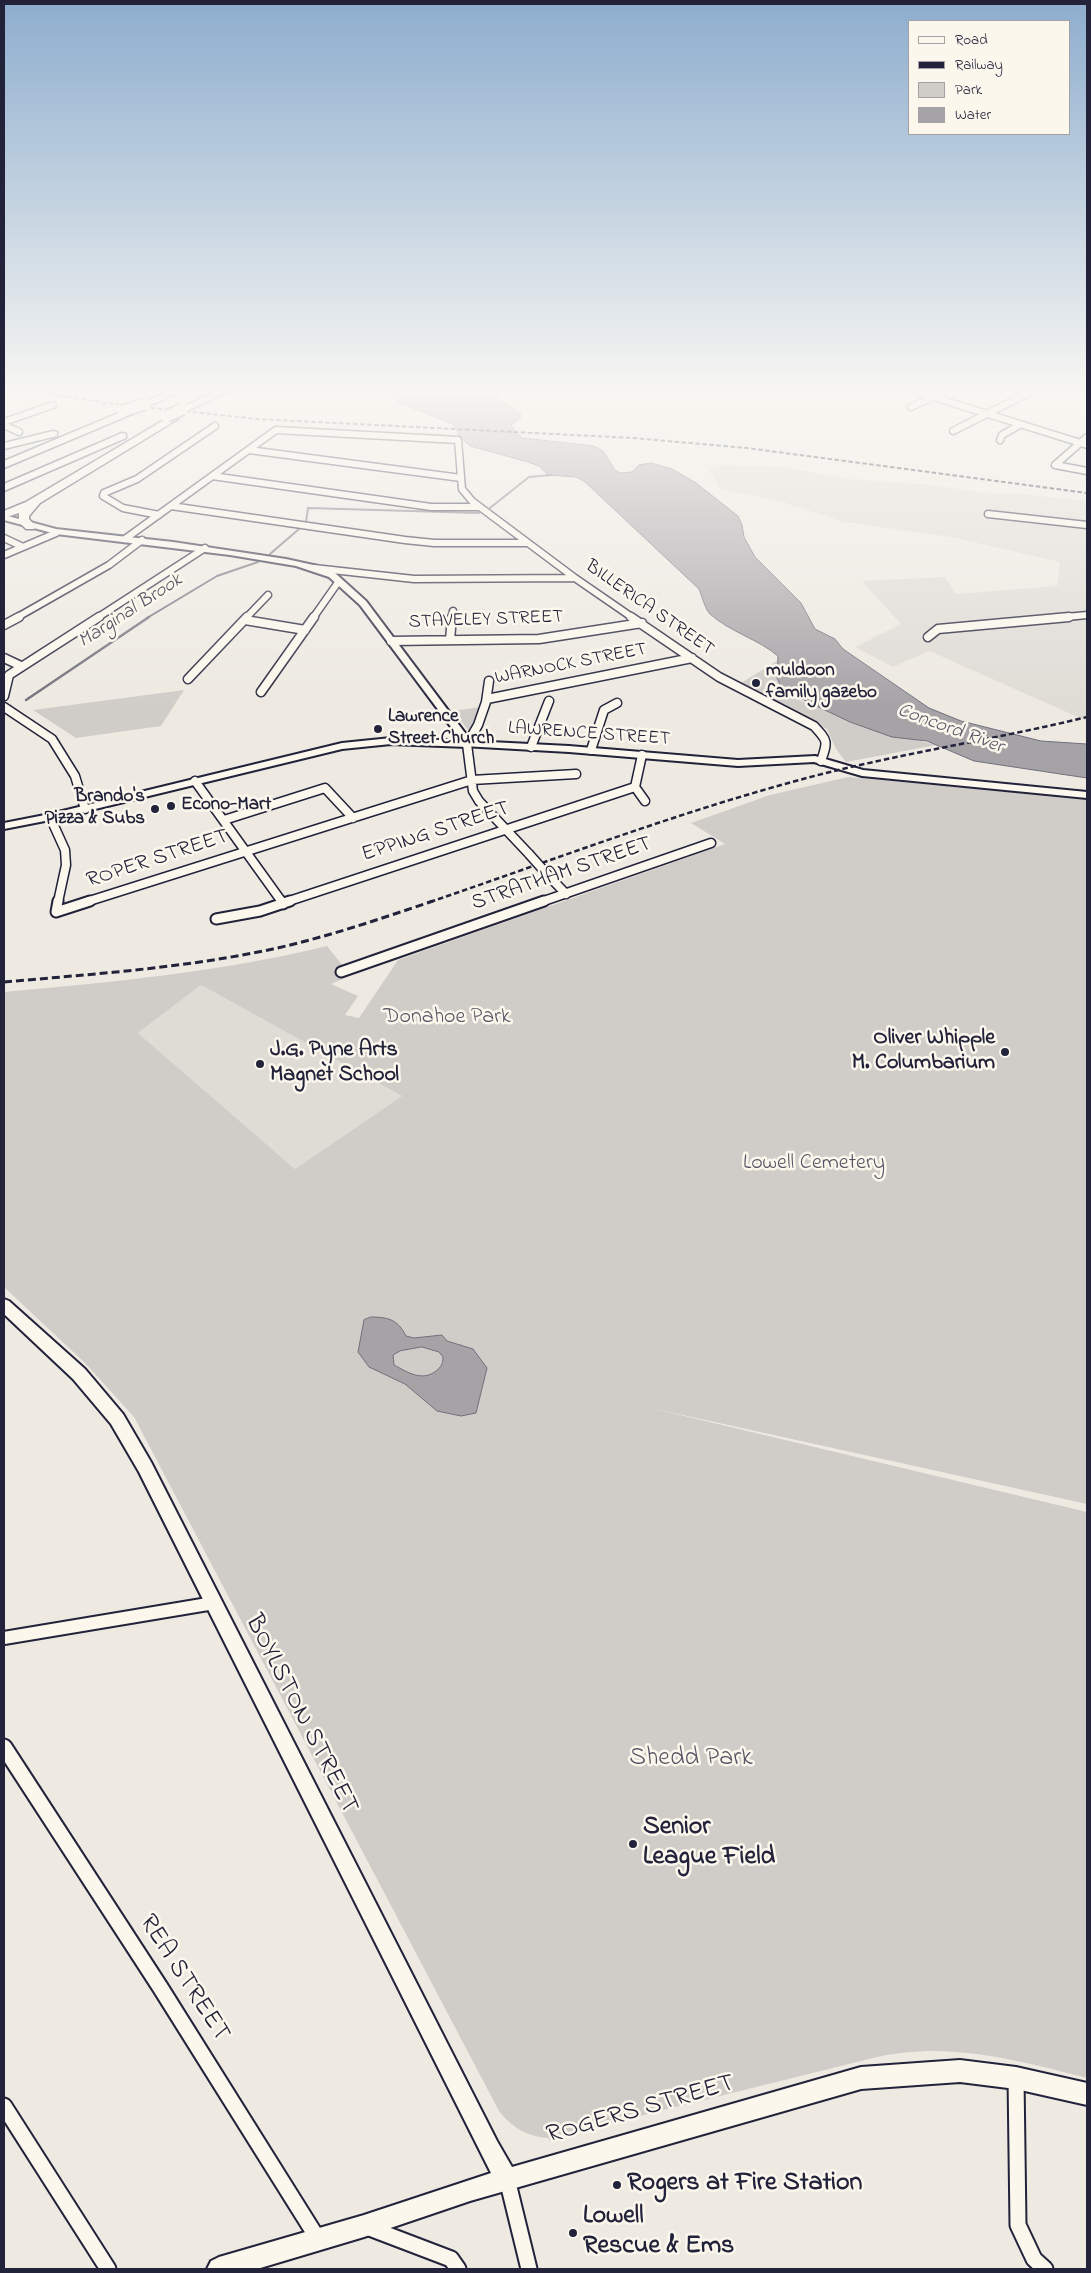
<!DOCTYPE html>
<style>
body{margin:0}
#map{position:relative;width:1091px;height:2273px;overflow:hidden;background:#eeeae2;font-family:"Indie Flower",sans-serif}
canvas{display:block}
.frame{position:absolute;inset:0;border:5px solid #22223b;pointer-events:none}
.legend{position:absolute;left:908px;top:20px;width:162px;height:115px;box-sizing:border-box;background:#fbf7ec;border:1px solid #a4a2a5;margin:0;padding:6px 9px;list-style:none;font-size:15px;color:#22223b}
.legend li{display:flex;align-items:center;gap:10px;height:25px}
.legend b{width:25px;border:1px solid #a4a2a5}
</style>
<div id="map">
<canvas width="1091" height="2273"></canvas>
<div class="frame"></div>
<ul class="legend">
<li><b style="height:6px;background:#fbf7ec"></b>Road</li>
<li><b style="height:6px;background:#22223b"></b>Railway</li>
<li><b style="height:14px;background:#d0cdc9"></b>Park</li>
<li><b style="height:14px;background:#a6a3a7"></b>Water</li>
</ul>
</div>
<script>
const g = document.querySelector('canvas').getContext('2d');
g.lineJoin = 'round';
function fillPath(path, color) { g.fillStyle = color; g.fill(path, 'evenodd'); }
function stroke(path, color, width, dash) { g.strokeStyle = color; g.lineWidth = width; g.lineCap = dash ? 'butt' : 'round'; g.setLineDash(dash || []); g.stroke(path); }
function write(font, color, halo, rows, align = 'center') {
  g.font = font + ' "Indie Flower",sans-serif'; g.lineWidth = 5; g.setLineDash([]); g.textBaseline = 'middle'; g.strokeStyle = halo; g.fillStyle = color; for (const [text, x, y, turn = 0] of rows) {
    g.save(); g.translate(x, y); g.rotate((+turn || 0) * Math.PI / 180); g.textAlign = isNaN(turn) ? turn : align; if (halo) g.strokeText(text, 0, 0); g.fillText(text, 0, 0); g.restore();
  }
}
const built = new Path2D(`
 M717 465 784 467 847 479 933 485 983 493 1022 494 1087 501V721L929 651 893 667 855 647 901 624 862 581 945 577 956 594 1057 586 1060 562 951 537 844 522 783 502 720 489 709 470Z
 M201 985 402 1096 295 1169 138 1033Z`);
const green = new Path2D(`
 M778 660 777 678 801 701 820 707 850 722 936 745 846 762 836 749 827 729 738 685Z
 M184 690 161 726 76 738 33 710Z
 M481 707 469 731 453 711Z
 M848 777 1087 799V1504L651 1408 1087 1512V2078C1017 2060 946 2040 873 2058L551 2138 550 2141 548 2138C528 2137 511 2127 499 2111L134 1417 85 1363 4 1287V992C113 982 221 972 327 946L343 966 336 969 343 979 331 984 358 996 345 1015 359 1018 398 960 725 844 691 823 770 795ZM201 985 402 1096 295 1169 138 1033Z`);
const water = new Path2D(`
 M384 391H486L520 413 521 417 511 425 517 434 523 438 594 446 603 451 615 470 620 473 632 472 639 465 651 463 672 469 696 483 738 516 742 525 744 537 755 557 801 603 815 629 835 639 843 649 929 708 961 721 1041 741 1087 744V778L974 761 927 741 892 737 850 722 783 690 777 678 778 656C758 639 730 632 710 614 705 609 702 596 699 589L584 481 576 477 548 475 539 466 528 462 470 446 459 436 455 425 400 403Z
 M371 1317C389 1317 398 1320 406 1336L414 1338 442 1335 447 1341 473 1349 487 1368 476 1413 461 1416 437 1411 405 1384 369 1367 358 1352 364 1320ZM422 1347 439 1352 443 1357C443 1364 441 1367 436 1371 422 1382 407 1372 394 1365L393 1355 400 1351Z`);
const streamFar1 = new Path2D(`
 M490 508 529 477 551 475
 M306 522 308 508 479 513
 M270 554 299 529
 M147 618 217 576 258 562`);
const stream = new Path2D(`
 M26 700 149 617`);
const minorFar4 = new Path2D(`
 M914 391 1087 445
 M911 407 945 391
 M4 422 53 405
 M4 425 19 432
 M953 431 1032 391
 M1000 440 1002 435 1018 426
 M249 450 461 478
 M1055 465 1087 437
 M1055 465 1087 471
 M212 476 431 507H480
 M171 506 405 540 434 543H527
 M988 514 1087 525
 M159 515 123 508 103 496 104 493 137 479 215 426
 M4 538 23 547
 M125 539 276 430 458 440 462 489 472 501 575 578 633 618
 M4 555 56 533
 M314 568 414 579 575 578
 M16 618 109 565 142 540
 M97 618 205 548
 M246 618 268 595
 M313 618 339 581
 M452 618 453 611
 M1056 618 1087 615`);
const minorFar3 = new Path2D(`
 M631 617 719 677 814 726C828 741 828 741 821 761
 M245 620 305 630
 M4 625 19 617
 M928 637 938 629 1069 617
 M450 640 452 617
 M391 641 539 639 642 623
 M4 658 21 666
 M188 679 247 617
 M489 681 486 702 478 725 467 744 473 791 479 801 529 854
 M261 692 314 617
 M4 696 9 675 99 617
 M487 699 692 658
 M4 707 52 739 75 776 85 809
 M531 747 549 701
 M591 750 604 710 617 703
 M195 781 282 902
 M635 787 645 801
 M50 817 65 850 66 865 58 902
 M224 820 325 788 353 818
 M546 873 566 894
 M86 902 472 780 576 774
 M286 902 635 787 642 755
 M541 902 711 843`);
const minorFar2 = new Path2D(`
 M58 901 56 912 90 901
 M281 901 283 904
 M216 919 260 911 290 901
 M341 972 544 901`);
const minorFar1 = new Path2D(`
 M4 1638 214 1603`);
const minor = new Path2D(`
 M4 1747 160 1987 318 2239
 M1016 2078 1018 2225 1034 2259 1045 2269
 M4 2106 108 2269
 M507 2179 529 2269
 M367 2227 451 2259 458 2269`);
const tertiary = new Path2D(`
 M391 738 467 741 472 744 467 747 391 744 342 749 50 820 4 829V823L50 814 342 743Z`);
const secondary = new Path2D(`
 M4 515 56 529 173 542 286 559 318 566 335 573 366 601 471 741 569 746 738 760 815 756 863 770 1087 792V798L862 776 814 762 738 766 569 752 463 746 457 735 360 605 329 577 296 566 230 555 56 534 4 520Z
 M4 1299 9 1301 85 1369 123 1414 151 1462 497 2141 512 2167 861 2067 960 2060 1016 2067 1087 2083V2105L1016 2089 960 2082 861 2089 470 2201 364 2237 257 2269H207L211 2261 219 2257 364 2215 491 2173 139 1472 111 1424 73 1379 4 1314Z`);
const motorway = new Path2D(`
 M169 391H183L149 406H141L140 404Z
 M217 391H231L187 411H179L178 409Z
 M128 409 133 412 132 414 4 468V461Z
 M174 414 179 417 178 419 40 503 29 516V519L36 527 34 529H26L19 522V513L4 518V511L26 502Z
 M53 431 57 432V436L4 449V443Z
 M122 433 126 434V438L4 491V484Z`);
const railFar2 = new Path2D(`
 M33 391 107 403 257 419 633 438 747 448 1087 493`);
const railFar1 = new Path2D(`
 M430 902C553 860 676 813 803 779 896 754 993 740 1087 717`);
const rail = new Path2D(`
 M4 982C94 974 184 968 273 949 327 937 380 919 433 901`);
const minorBridge = new Path2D(`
 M529 854 546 873`);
const motorwayBridge = new Path2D(`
 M123 411 145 404
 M167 416 183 409`);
const markers = [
 [756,683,5,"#22223b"],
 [378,729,5,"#22223b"],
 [171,806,5,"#22223b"],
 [155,809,5,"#22223b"],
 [1005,1052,5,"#22223b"],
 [260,1064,5,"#22223b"],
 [633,1844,5,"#22223b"],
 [617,2185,5,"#22223b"],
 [573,2233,5,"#22223b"]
];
const farStreetnames = [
 ["BILLERICA STREET",649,609,35],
 ["STAVELEY STREET",486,621,-2],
 ["WARNOCK STREET",571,665,-11],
 ["LAWRENCE STREET",589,735,4]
];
const farPoinames = [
 ["muldoon",766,672],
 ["family gazebo",766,694],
 ["Lawrence",388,718],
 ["Street Church",388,740],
 ["Brando's",145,798,"right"],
 ["Pizza & Subs",145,820,"right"],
 ["Econo-Mart",181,806]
];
const farWaternames = [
 ["Marginal Brook",131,612,-33],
 ["Concord River",950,730,20]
];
const streetNames = [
 ["EPPING STREET",436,833,-18],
 ["ROPER STREET",158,860,-18],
 ["STRATHAM STREET",562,875,-19]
];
const parkNames = [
 ["Donahoe Park",447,1018],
 ["Lowell Cemetery",814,1164]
];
const poiNames = [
 ["Oliver Whipple",995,1039],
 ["M. Columbarium",995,1064],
 ["J.G. Pyne Arts",270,1051,"left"],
 ["Magnet School",270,1076,"left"]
];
const nearStreetnames = [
 ["BOYLSTON STREET",300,1715,63],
 ["REA STREET",183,1979,57],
 ["ROGERS STREET",641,2111,-16]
];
const nearParknames = [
 ["Shedd Park",691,1760]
];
const nearPoinames = [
 ["Senior",643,1829],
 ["League Field",643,1859],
 ["Rogers at Fire Station",627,2185],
 ["Lowell",583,2218],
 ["Rescue & Ems",583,2248]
];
fillPath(built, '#dfdbd5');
fillPath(green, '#d0cdc9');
fillPath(water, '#a6a3a7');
stroke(water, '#716f7c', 1);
stroke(streamFar1, '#716f7c', 2);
stroke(stream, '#716f7c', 2.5);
stroke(minorFar4, '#22223b', 9);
stroke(minorFar3, '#22223b', 11);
stroke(minorFar2, '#22223b', 13);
stroke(minorFar1, '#22223b', 16);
stroke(minor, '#22223b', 19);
stroke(tertiary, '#22223b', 4);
stroke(secondary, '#22223b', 4);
stroke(motorway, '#22223b', 3);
stroke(minorFar4, '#fbf7ec', 6);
stroke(minorFar3, '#fbf7ec', 8);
stroke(minorFar2, '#fbf7ec', 9);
stroke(minorFar1, '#fbf7ec', 12);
stroke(minor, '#fbf7ec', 15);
fillPath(tertiary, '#fbf7ec');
fillPath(secondary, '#fbf7ec');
fillPath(motorway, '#fbf7ec');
stroke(railFar2, '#22223b', 2, [4.5, 2.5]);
stroke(railFar1, '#22223b', 2.5, [5.5, 3]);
stroke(rail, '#22223b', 3, [8, 4]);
stroke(minorBridge, '#22223b', 11, []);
stroke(motorwayBridge, '#22223b', 14, []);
stroke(minorBridge, '#fbf7ec', 8);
stroke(motorwayBridge, '#fbf7ec', 11);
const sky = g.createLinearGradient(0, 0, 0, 709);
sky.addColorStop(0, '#8dadce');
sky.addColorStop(0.55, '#f7f6f2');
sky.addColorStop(1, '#f7f6f200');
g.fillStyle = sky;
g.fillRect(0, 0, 1091, 709);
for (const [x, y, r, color] of markers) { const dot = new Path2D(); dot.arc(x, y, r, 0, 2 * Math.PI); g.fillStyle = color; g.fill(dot); stroke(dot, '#fbf7ec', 2); }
write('19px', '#22223b', '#fbf7ec', farStreetnames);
write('bold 19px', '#22223b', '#fbf7ec', farPoinames, 'left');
write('italic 20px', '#575666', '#fbf7ec', farWaternames);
write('22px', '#22223b', '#fbf7ec', streetNames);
write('22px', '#565566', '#fbf7ec', parkNames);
write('bold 22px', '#22223b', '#fbf7ec', poiNames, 'right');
write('26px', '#22223b', '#fbf7ec', nearStreetnames);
write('26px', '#565566', '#fbf7ec', nearParknames);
write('bold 26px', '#22223b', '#fbf7ec', nearPoinames, 'left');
</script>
